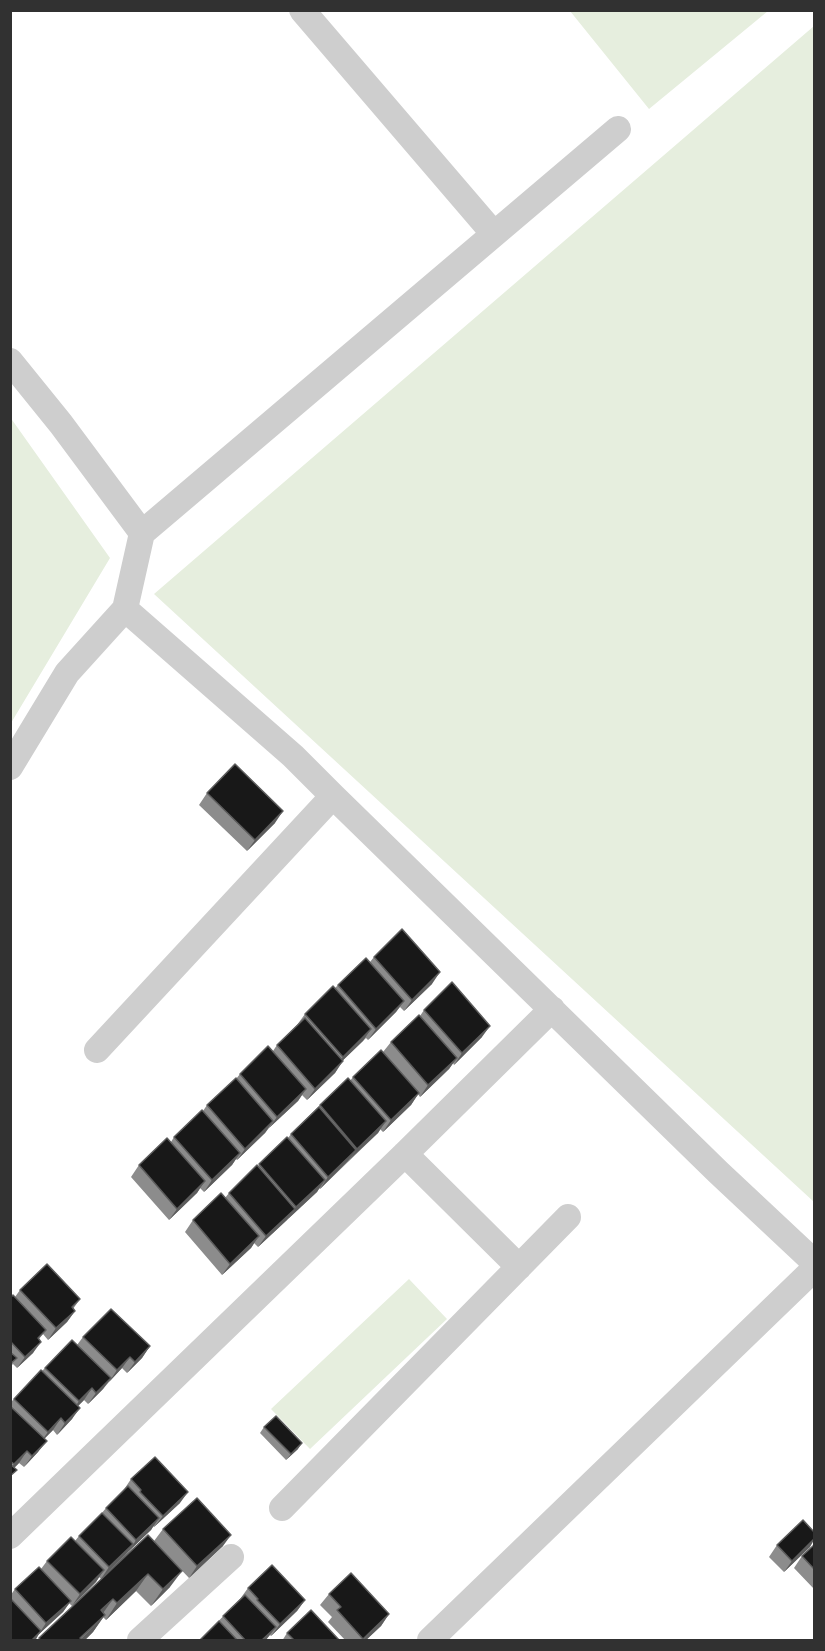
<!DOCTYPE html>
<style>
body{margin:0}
#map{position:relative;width:825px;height:1651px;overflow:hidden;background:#fff;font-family:"Varela Round",sans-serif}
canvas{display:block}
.frame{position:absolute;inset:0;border:12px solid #313131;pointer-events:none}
</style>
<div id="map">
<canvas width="825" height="1651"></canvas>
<div class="frame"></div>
</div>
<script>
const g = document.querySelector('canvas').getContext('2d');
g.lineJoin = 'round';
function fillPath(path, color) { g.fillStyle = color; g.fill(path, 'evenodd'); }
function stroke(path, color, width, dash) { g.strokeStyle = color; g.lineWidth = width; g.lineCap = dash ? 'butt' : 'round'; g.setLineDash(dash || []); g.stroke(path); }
const green = new Path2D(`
 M570 11H768L649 109Z
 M814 26V1202L154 594Z
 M10 417 110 558 11 723H10Z
 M409 1279 447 1319 310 1449 271 1409Z`);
const street = new Path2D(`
 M302 10 494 234
 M10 361 61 424 142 533 125 609 293 756 333 796 718 1172 814 1262
 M142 533 618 129
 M10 767 67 673 125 609
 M97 1050 333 796
 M405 1154 519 1267
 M282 1508 568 1217
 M10 1536 405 1154 552 1009
 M140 1640 231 1557
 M430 1640 814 1269`);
const wall = new Path2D(`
 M207 793 275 823 247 851 199 805Z
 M374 957 432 984 404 1011 400 1007 396 1012 368 1040 366 1038 342 1061 335 1073 307 1100 302 1095 298 1101 269 1128 265 1133 237 1160 236 1159 232 1165 204 1192 200 1188 197 1193 169 1220 131 1177 139 1165 171 1142 174 1137 203 1111 207 1105 236 1079 240 1074 273 1051 277 1045 297 1025 305 1014 335 988 338 985 370 962Z
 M424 1010 482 1037 454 1065 453 1063 449 1069 420 1097 418 1094 411 1105 383 1132 380 1129 378 1133 320 1189 319 1188 317 1192 258 1247 254 1243 251 1248 222 1275 185 1232 193 1220 225 1198 229 1193 288 1138 291 1134 320 1105 350 1081 353 1077 383 1052 391 1042 420 1016Z
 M20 1290 80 1299 73 1309 75 1311 67 1322 48 1340 43 1334 39 1339 33 1353 17 1368 13 1364 10 1367V1298L15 1297Z
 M83 1337 150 1346 142 1358 127 1373 122 1368 109 1382 103 1389 88 1404 84 1400 78 1406 72 1419 57 1435 53 1430 44 1439 38 1452 24 1467 19 1463 14 1468 10 1479V1403L45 1368 77 1345Z
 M264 1427 298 1449 286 1460 260 1433Z
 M131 1479 180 1503 154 1527 153 1526 151 1530 129 1551 125 1555 148 1535 170 1587 151 1606 136 1591 106 1620 103 1617 93 1632 84 1641H37L101 1579 99 1577 96 1582 72 1606 69 1603 63 1612 39 1634 10 1641V1596L15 1589 41 1569 47 1561 75 1541 79 1536 101 1514 106 1508 123 1491Z
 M163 1529 223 1546 189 1578 154 1541Z
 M777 1545 810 1547 784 1572 769 1557Z
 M814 1545V1589L794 1568 802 1556Z
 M248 1588 305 1600 297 1611 271 1636 270 1635 265 1641H199L240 1599Z
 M329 1594 389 1614 381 1626 365 1641H346L328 1622 332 1617 320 1605Z
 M287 1633 340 1641H282Z`);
const shadedWall = new Path2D(`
 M283 811 275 823 247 851 255 840Z
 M440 972 432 984 404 1011 412 1000Z
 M404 1001 396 1012 368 1040 376 1029Z
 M490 1026 482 1037 454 1065 462 1053Z
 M371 1029 363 1041 335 1068 343 1057Z
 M457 1058 449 1069 420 1097 428 1085Z
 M343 1061 335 1073 307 1100 315 1089Z
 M306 1089 298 1101 269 1128 277 1117Z
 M419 1093 411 1105 383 1132 391 1120Z
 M273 1121 265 1133 237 1160 245 1149Z
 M386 1121 378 1133 349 1160 357 1149Z
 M356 1150 348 1161 320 1189 328 1177Z
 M240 1153 232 1165 204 1192 212 1180Z
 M325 1180 317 1192 288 1219 296 1207Z
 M205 1181 197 1193 169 1220 177 1209Z
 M295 1209 287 1220 258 1247 266 1236Z
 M259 1236 251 1248 222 1275 230 1264Z
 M75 1311 67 1322 48 1340 56 1328Z
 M41 1342 33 1353 17 1368 25 1357Z
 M150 1346 142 1358 127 1373 135 1362Z
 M130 1357 122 1368 109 1382 117 1370Z
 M111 1378 103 1389 88 1404 96 1393Z
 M92 1388 84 1400 71 1413 79 1401Z
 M80 1408 72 1419 57 1435 65 1423Z
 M61 1418 53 1430 40 1443 48 1432Z
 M47 1441 38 1452 24 1467 32 1456Z
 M302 1443 298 1449 286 1460 291 1454Z
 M27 1451 19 1463 10 1472V1470L14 1464Z
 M188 1492 180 1503 154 1527 163 1516Z
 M159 1518 151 1530 129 1551 101 1579 109 1567 133 1545 136 1540Z
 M231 1535 223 1546 189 1578 197 1566Z
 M814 1539V1540L810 1547 784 1572 792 1561Z
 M104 1570 96 1582 72 1606 80 1594Z
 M182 1571 170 1587 151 1606 163 1589Z
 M148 1574 136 1591 106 1620 117 1603Z
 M113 1599 101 1616V1610Z
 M305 1600 297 1611 271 1636 280 1624Z
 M71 1601 63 1612 39 1634 35 1641H31L40 1632 46 1623Z
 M389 1614 381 1626 365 1641H362Z
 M105 1615 93 1632 84 1641H79Z
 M276 1627 265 1641H261Z`);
const building = new Path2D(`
 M235 764 283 811 255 840 207 793Z
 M402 929 440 972 412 1000 374 957Z
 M366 958 404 1001 376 1029 338 985Z
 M452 982 490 1026 462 1053 424 1010Z
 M333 986 371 1029 343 1057 305 1014Z
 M419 1015 457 1058 428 1085 391 1042Z
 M305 1018 343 1061 315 1089 277 1045Z
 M268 1046 306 1089 277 1117 240 1074Z
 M381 1050 419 1093 391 1120 353 1077Z
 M236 1078 273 1121 245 1149 207 1105Z
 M348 1078 386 1121 357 1149 320 1105Z
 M319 1107 356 1150 328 1177 291 1134Z
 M202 1110 240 1153 212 1180 174 1137Z
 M287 1137 325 1180 296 1207 259 1164Z
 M167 1138 205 1181 177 1209 139 1165Z
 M257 1165 295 1209 266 1236 229 1193Z
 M221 1193 259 1236 230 1264 193 1220Z
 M47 1264 80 1299 72 1307 75 1311 56 1328 20 1290Z
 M13 1295 46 1330 38 1338 41 1342 25 1357 10 1341V1298Z
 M111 1309 150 1346 135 1362 130 1357 117 1370 83 1337Z
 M72 1340 111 1378 96 1393 92 1388 79 1401 45 1368Z
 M10 1352 17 1358 10 1364Z
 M41 1370 80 1408 65 1423 61 1418 48 1432 14 1399Z
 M10 1406 47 1441 32 1456 27 1451 14 1464 10 1461Z
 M276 1416 302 1443 291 1454 264 1427Z
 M155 1457 188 1492 163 1516 140 1492 141 1490 131 1479Z
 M10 1464 17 1470 10 1476Z
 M128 1486 159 1518 136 1540 106 1508Z
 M197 1498 231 1535 197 1566 163 1529Z
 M102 1513 133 1544 109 1567 79 1536Z
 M803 1520 814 1532V1539L792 1561 777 1545Z
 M148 1535 182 1571 163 1589 148 1574 117 1603 113 1599 101 1610 105 1615 80 1638 83 1641H41L39 1638Z
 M71 1537 104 1570 80 1594 47 1561Z
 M814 1545V1569L802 1556Z
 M272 1565 305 1600 280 1624 257 1600 258 1599 248 1588Z
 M39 1567 71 1601 46 1623 15 1589Z
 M351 1573 389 1614 363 1639 337 1610 341 1607 329 1594Z
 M245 1595 276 1627 261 1641H246L223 1616Z
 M10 1598 41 1631 31 1641H10Z
 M311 1610 340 1641H295L287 1633Z
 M219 1621 238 1641H199Z`);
fillPath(green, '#e6eede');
stroke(street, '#cecece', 26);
fillPath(wall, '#8c8c8c');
fillPath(shadedWall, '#5d5d5d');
fillPath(building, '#181818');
stroke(building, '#5d5d5d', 1.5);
</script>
